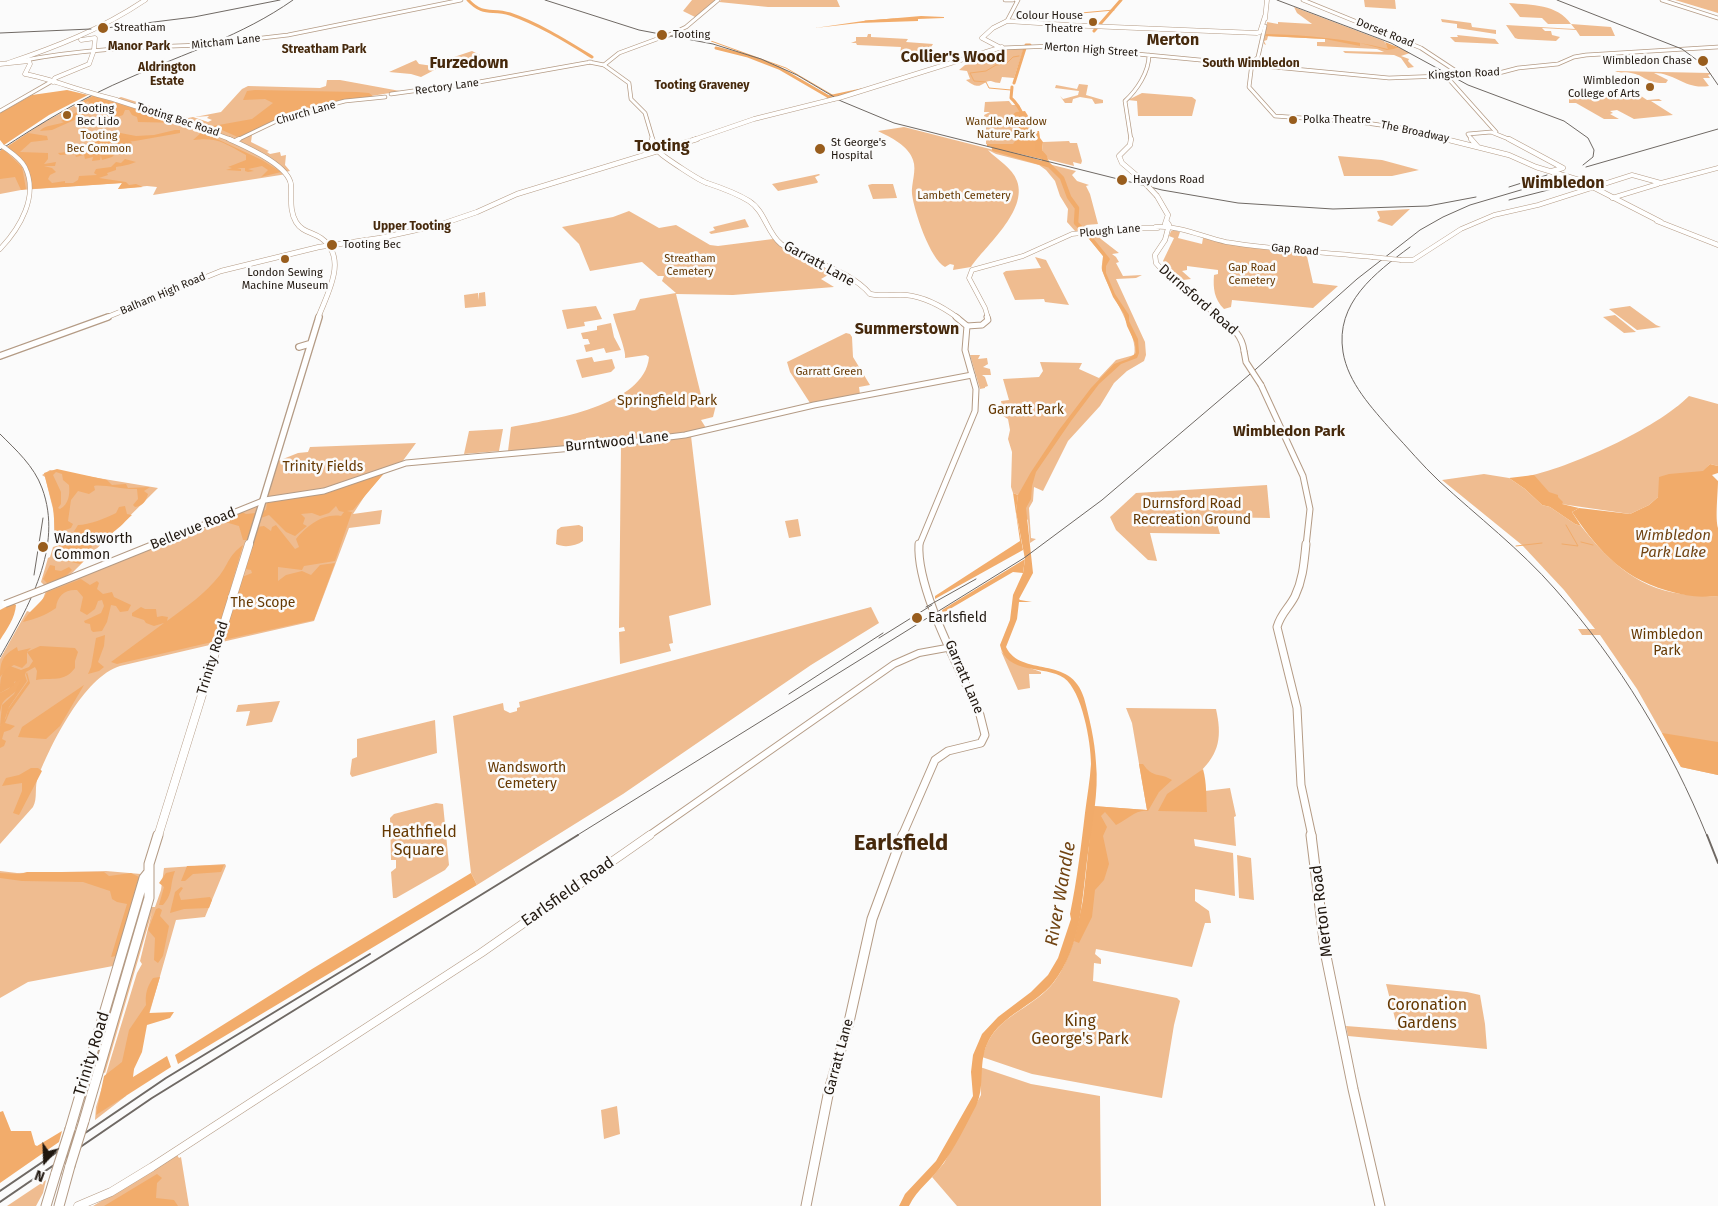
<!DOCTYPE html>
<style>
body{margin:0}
#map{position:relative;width:1718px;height:1206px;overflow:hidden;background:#fbfbfb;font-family:"Fira Sans",sans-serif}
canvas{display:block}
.north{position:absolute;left:20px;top:1136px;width:50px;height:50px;-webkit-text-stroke:4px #fbfbfb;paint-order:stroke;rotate:200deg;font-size:14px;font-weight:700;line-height:20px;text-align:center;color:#20170f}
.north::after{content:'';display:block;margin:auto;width:18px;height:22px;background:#20170f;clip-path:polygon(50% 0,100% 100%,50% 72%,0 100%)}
</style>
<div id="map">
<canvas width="1718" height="1206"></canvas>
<div class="north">N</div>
</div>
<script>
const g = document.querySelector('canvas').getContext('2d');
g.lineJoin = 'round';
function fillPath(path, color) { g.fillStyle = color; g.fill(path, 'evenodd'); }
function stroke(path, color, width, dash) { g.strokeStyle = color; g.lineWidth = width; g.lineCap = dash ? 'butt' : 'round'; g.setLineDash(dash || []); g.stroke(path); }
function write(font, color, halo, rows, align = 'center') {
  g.font = font + ' "Fira Sans",sans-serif'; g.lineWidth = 5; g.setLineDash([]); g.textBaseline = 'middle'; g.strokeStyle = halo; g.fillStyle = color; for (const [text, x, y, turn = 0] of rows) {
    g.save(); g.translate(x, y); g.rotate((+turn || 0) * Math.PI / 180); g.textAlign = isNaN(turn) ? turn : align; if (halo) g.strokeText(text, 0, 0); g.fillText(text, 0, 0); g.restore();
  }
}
const green = new Path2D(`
 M692 0H716L695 17 683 11Z
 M721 0H837L840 7H768L719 2Z
 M1364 0H1395L1396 9 1365 7Z
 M1675 0H1718V13Z
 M1509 3C1532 5 1557 4 1571 24L1611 27 1615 36H1580L1576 30 1542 28 1545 31H1551L1552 35 1560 37 1556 41 1518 39 1515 38 1506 25 1575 29 1571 24H1548L1542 18 1520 17Z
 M1294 7 1384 41 1389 49 1400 48 1410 53 1401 56 1409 59 1408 61 1414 67 1408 68 1401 58 1394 55 1345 53 1343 51 1384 52 1377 49 1317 46V42H1325V39L1268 36 1267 40 1264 41 1266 45 1264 44C1263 37 1267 30 1267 22L1278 24V22L1312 24 1297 13Z
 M1441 19 1471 23 1472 27 1496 30V34L1457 28V24L1442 22Z
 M868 34H871V37L908 39 906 42 933 44 927 54H900L901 47 857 45 856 43H851L856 41V37H867Z
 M1457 35 1495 39 1499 44 1455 42 1450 37H1458Z
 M1024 48 1014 78 1002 77 1000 83C997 83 994 82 991 81 982 80 982 93 966 80L970 79 967 71 959 70 965 65 997 55H1003L997 50Z
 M472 51 480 55 443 66 433 64Z
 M416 60 419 64 440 67 421 77 411 74 389 72Z
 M1615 71 1710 73 1711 74 1708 75 1710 78H1703L1709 86C1685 90 1676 73 1654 73L1668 80 1666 83C1646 84 1645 75 1631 73 1625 71 1621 74 1615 71Z
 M327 80H340L400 91C354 100 292 105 252 135L251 142 269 151 267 152 270 154 280 152 281 156 286 155 285 165 290 171 285 172 287 174 153 195 157 187 147 186 118 189 122 183 21 190 0 194V151L41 124 94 95 112 101 121 97 188 118 193 117 208 122 212 120 207 118 209 116 195 117 221 112 242 89 248 86 320 88 326 86Z
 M1079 84 1088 85 1086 95 1103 100V103L1095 104 1092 99 1080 97 1073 99 1072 103H1065L1060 96 1063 99 1078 95 1079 91 1055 88 1056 85 1077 89Z
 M1635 92 1647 100 1659 99 1662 101H1651L1673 115 1634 119 1617 110 1610 111 1613 113 1610 114 1619 119H1604L1576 103H1569V98Z
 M1142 93 1192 97 1196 100 1192 116H1138L1137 101 1128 100Z
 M1009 101 1012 105H1019L1037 148 1045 156 1042 150 1043 142 1069 141 1070 143H1077L1082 161 1081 164 1073 162 1074 166 986 144V122L984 115 990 112H984L985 102Z
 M904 127 1076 171 1072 175 1077 181 1089 185 1086 186 1090 194 1098 224 1086 225 1090 230 1075 231 1067 222 1068 209 1060 196 1055 181 1046 170 1039 165 996 154 988 150C997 160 1012 167 1017 181 1028 211 985 246 971 267L953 270 954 265 950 264 945 267C930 259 914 211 912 194 911 184 917 170 913 160 909 146 890 137 878 131Z
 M1338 156 1382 160 1419 170 1392 176H1344Z
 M819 174 820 175 815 177 818 182 817 183 778 191 772 184Z
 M872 184H893L897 198 873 199 868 185Z
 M1410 209 1392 226 1377 221 1380 218 1377 211Z
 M629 211 659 228 676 225 710 245 718 246 773 239 788 253 835 271 821 279 834 287 733 295 676 294 704 407 716 405 713 417 701 420 706 428 687 432 594 444 595 437 586 438 585 444 508 451 511 427C550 420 645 406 649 357L646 355 625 358C627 352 615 324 613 314L635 310 640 299 676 293 662 281 664 276H658L642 262 590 271 579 244 562 227 613 217Z
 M745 219 749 227 711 234 709 232 715 230 713 227Z
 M1174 230 1180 232 1178 238 1202 244 1203 238 1306 252 1313 283 1338 286 1313 308 1232 300 1231 307 1224 309C1214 299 1213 288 1214 275L1218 274V270L1187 266V270L1182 271 1191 279 1183 280 1163 261 1174 238 1169 236 1171 231Z
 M1100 232 1098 236 1101 239 1119 253 1112 254 1116 257 1119 262 1116 263 1123 276 1142 275 1136 278 1116 279 1145 342 1146 355 1144 361 1127 371 1114 383 1100 406 1068 441 1043 491 1034 487 1033 501 1029 508 1031 538 1036 539 1030 543 1028 520 1016 512 1018 495 1013 493 1011 487 1012 452 1008 439 1010 430 1008 419 1003 416 1005 410 1002 406 1001 401 1009 400 1003 379 1039 377 1043 371 1040 362 1082 363 1079 369 1099 378 1116 360 1134 355C1140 337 1108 290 1102 270 1101 266 1103 261 1103 256L1085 234Z
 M1035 257 1046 260 1069 305 1045 302 1044 299 1015 300 1003 273 1006 271 1041 268Z
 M485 292 486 306 465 308 464 295 478 293 479 300V293Z
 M596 306 602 319 584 322 585 326 567 329 562 310Z
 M1630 306 1656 325 1661 327 1637 330 1609 309Z
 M1615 315 1636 332 1624 333 1603 317Z
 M611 323 614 337 621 350 606 353 604 348 586 352 584 345 590 344 588 339H583L581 333 597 330V326Z
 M846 333 850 334 852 337 853 357 870 385 859 387 860 394 810 403 790 372 787 362Z
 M970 355H980L978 359 987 358 988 364 983 367 990 369 991 375H982L985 377 988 386 985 387V388L980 389Z
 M592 357 594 362 612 359 615 368 611 372 582 378 576 360Z
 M1689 396 1718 404V466L1710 464 1704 471 1658 497 1649 505 1630 514 1561 504 1524 477C1570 468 1656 429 1689 396Z
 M503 429 499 451 464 454 469 431Z
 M691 436 711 605 669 616 673 643 669 644 671 651 620 664 619 632 625 631 624 627 619 628 621 446Z
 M416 443 402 462 327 488 266 498 278 461 298 453 308 452 310 447Z
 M50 470 158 488 67 578 45 586 41 582 48 558 50 557 53 547 59 545 61 538H54V513L45 477 42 475Z
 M386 471 366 494 353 514 382 510 380 524 349 528 314 621 222 642 224 638 214 644 120 666C84 677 51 744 38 777 34 787 38 798 33 807L0 844V659L27 611 30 612 43 599 46 590 253 507H264L265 503 307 495Z
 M1484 474 1509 478 1525 489 1542 505 1550 507 1575 524 1581 526C1611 564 1640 591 1691 595 1700 596 1709 597 1718 596V775L1681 767 1637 689 1600 635H1582L1578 629H1595L1564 590 1522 545 1442 480Z
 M1267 485 1270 518 1215 517 1220 534 1150 533 1157 561 1148 560 1116 530 1110 517 1136 493Z
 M798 519 801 536 789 538 785 521Z
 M579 525 583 527V541C576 546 564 548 556 544L557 530 561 527Z
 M871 607 879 623 811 665 623 794 477 885 471 873 453 716 503 703 504 710 510 713 517 711V708L520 707 519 702Z
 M1001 651 1011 661 1041 672V674H1029L1030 688 1018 690Z
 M280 701 272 722 246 726 250 711 236 712 238 705Z
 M1126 708 1216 709C1222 736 1220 753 1199 773L1205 791 1230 788 1236 816 1234 817 1236 846 1194 839 1195 846 1233 853 1235 896 1195 889V901L1209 911 1211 923H1205L1192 967 1096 949 1095 954 1101 959V964L1094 963 1093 981 1177 998 1180 1001 1174 1025 1162 1098 1032 1074 982 1057C984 1052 986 1045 989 1040 1003 1014 1036 1006 1054 982 1086 940 1087 859 1093 806L1147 810 1132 723Z
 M435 720 437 753 352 777 350 774 352 759 357 757V739Z
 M436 803 443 804 449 865 445 870 396 898H393L391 872 396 868V860H391L390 818 394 814Z
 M1237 855 1251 858 1254 900 1239 898Z
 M225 864 226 866 205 917 176 920 126 1096 95 1120 96 1107 137 973 142 964 140 961 152 912 105 1073 103 1072 151 907H155L161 890 164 868Z
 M0 871 17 873 106 871 141 874 113 966 28 982 0 998Z
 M1386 984 1467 992 1480 995 1485 1024 1487 1049 1348 1036 1346 1026 1398 1030Z
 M980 1067 1031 1084 1100 1096 1101 1206H957L932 1177 944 1163 981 1095Z
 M617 1106 620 1134 604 1139 601 1110Z
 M177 1155 179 1158 181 1157 189 1206H93Z
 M46 1180 43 1193 36 1206H7Z`);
const forest = new Path2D(`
 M921 16 944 17V18L918 19V21L859 23 815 28 863 21Z
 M1266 34C1307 35 1348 39 1388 49L1385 42 1400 48 1387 50 1360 43V46L1325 39 1265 36Z
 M67 90 88 95 49 115 4 145 0 140V113L32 95Z
 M255 90 357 92 369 93 374 97 344 101 289 114 240 138 213 126 252 119 273 103 265 99 243 100 247 91Z
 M93 96 182 123 138 122 137 117 132 115 129 110H125L123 115C115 119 102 115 93 113L104 106H91L88 101 81 106 74 105Z
 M84 108H87L90 113 52 130 40 131C45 124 56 126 64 122L61 121Z
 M1025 111 1030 119V125L1034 131H1039L1040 138 1043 142 1042 150 1049 161 987 146V144H1013L1016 140 1013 123 1019 120 1010 117 1016 112Z
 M175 130H180V133L135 141 103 144 100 160 92 161 93 157 85 159 84 155 76 157 75 154 60 155 58 153C84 150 90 147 110 131L136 136 154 135Z
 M202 132 262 160 281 172 261 177 268 170 262 166 248 169 254 171 248 172 245 171V168H237L241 169V171L226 170 232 168 228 167 246 160V155C224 143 218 137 193 140Z
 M28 133 47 136 48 140 31 142 20 152 48 153V159L44 164 56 162 55 166H44L52 168 56 172 50 175 48 179 52 183 65 181V183H73L78 180 79 176 97 175 94 173 96 169 111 167 116 162 121 163 125 159 136 162C128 165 123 166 116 167V170L107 173 108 175 99 178 126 182 129 185 136 184 143 187 118 189 122 183 31 189 27 166 7 147Z
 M3 149 22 167 26 189 21 190 15 177 0 179V151Z
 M57 469 107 480 112 485 126 484 128 488 150 487 144 491 148 494C146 501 143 506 135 507L133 505 138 499 137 489C125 490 102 484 94 486L95 490 89 494 78 491 71 500 68 521 73 524 71 528 60 532 55 530 53 507 44 473ZM56 472 62 474 63 480 69 485C70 494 69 504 60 509L58 508 61 504V492L53 475Z
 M386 471 353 510 347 511 352 512 335 561 304 566 302 570 278 567V581L286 575 302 571 311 575 320 565 335 563 314 620 223 640 242 577 252 573 251 570 245 569 257 527 264 526 271 531 272 527 276 525 295 549 299 547 296 539C307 526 323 513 341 516L344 512 339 511 336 506 329 513 320 516 312 513 301 514 305 518 303 524 307 526 295 536 286 532 269 515 261 518 262 511 266 510 267 503 328 491Z
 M1534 475 1549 492 1558 495V497L1563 502 1562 504 1579 508 1572 512 1581 526 1575 524 1550 507 1542 505 1525 489 1509 478Z
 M1013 493 1018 495 1016 512 1023 550 935 599V596L1020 541Z
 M125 506 127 514 132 515C126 520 120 528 113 532 106 538 98 535 91 542L92 547 82 555 86 559 80 564 58 559V550L64 545 65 537 73 533 78 525C89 525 106 518 116 513L119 507Z
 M242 512 246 514 256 513 247 540H243L239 526 225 522 229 517Z
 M243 545 216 639 212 642 117 664 111 662 164 623 154 626 146 623 144 620 132 616V613L141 607 145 609H156L157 617 162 616 168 617 167 621C186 607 205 594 220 575 229 563 228 556 243 545Z
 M1025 559 1023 573 1013 572 943 613 942 610Z
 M50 565 55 566V570L61 571 69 567 72 570 63 579 47 583 43 579Z
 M81 579 90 585 97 581 99 583 97 589 103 594 112 592 114 597 131 605 128 611 120 612 116 606 111 605 107 622 102 631 93 632 91 630 90 624 85 623 84 621 101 613 104 606 102 600 98 601 95 609 87 615 80 611 83 597 77 590C65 589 57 596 56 608 46 615 36 619 23 622 29 610 41 605 47 592Z
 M13 603 16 605C15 618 7 629 0 640V610Z
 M105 635 104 646 98 662 104 667 99 671 88 674 91 667 96 638Z
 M17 647 18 651 31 648 27 652V663L22 668 14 665 7 669 0 677C0 661 3 655 17 647Z
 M27 672 30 683 10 711 5 723 15 726 10 730 4 732 2 739 6 741 4 746 0 748V726L6 718 8 709 28 681 26 674Z
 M17 680H22C18 695 7 695 2 704 1 706 1 709 0 712V693L8 689Z
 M84 685 60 726 46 739 18 737 22 727Z
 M1662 733 1718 742V775L1681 767Z
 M1139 764H1143C1153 779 1160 772 1172 780L1159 792 1148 811C1136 809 1127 820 1116 825L1105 812 1101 816 1107 827 1103 836 1109 864 1104 880 1095 890 1092 917 1079 943 1074 941 1083 901 1093 806 1147 810Z
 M31 768H38L42 771 19 815 13 813 22 791V783L2 786 6 778 19 775Z
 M1203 769C1207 783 1206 798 1207 812L1158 811 1167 794Z
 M224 865 221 872 193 874 185 881H181L187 866Z
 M175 871C169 887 174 892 163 905H159L164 887 159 883 166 873Z
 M27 872H104L109 876 131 873 139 877 116 956 111 957 127 904 117 902 112 899 110 891 83 882 22 881 0 878V873L20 874Z
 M471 873 477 885 178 1064 175 1055 312 969Z
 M181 887 183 888 179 894 181 900 210 897 212 900 209 908 184 909 170 913 175 892Z
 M159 908 162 910 160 916 169 926 163 956 158 963 154 960 155 938 148 930 156 909Z
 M160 977 149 1013 174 1012 170 1018 147 1025 142 1052 134 1069 133 1077 167 1056 171 1067 96 1115 104 1076 122 1062 129 1030 146 1005C145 994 147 987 153 978Z
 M3 1111 11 1131H31L35 1145 37 1146 62 1131 59 1142 0 1183V1112Z
 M157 1174 162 1178 157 1183 156 1198 174 1200 178 1206H104Z`);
const water = new Path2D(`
 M112 138H127L132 143 118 151 112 157 102 160 101 156 95 155 101 144 110 141Z
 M1089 233 1110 259 1106 266V273L1115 294 1129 315V321L1138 339 1139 353 1137 358 1121 364 1099 384 1071 421 1036 472 1032 486 1031 499 1026 508 1033 573 1019 599 1020 600 1032 602H1019L1017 619 1006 647C1021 678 1071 654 1084 698 1089 716 1095 741 1096 763 1099 792 1092 824 1088 853 1082 896 1082 947 1053 983 1035 1005 1002 1015 989 1040 977 1062 986 1085 976 1106 966 1125 955 1148 942 1165 932 1180 917 1189 909 1206H899L905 1194 936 1161 973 1096 971 1072 973 1055 982 1034 998 1017 1031 992 1048 975 1058 958 1071 919 1070 914C1077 880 1081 847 1085 813 1087 797 1090 780 1091 764 1091 742 1082 691 1064 678 1045 665 1006 675 1000 645L1010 620 1013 595 1023 573 1025 559 1016 512 1018 495 1031 472 1059 430 1091 388 1114 364 1128 359 1136 353 1135 343 1127 326 1124 314 1113 297 1102 270 1103 256 1085 234Z
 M1710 464 1718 466V473L1712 475 1718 481C1718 493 1715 518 1718 528V596C1705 598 1688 596 1676 593 1625 581 1600 553 1572 512L1579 508 1630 514 1649 505 1658 497 1659 477 1669 474 1703 471Z
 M40 646 75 648 78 652 75 661V668C64 683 52 677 36 680L37 671 35 667 26 672 25 675 27 681 9 707 4 722 0 726 2 705 14 694 21 680 14 682V685L0 693C0 681 0 672 10 666L21 670 29 667 33 661 27 652Z`);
const stream = new Path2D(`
 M895 19H899
 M1015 19 1114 10
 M865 21 894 19
 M711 41 786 68 834 96
 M1011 90 989 88 986 82 974 81 970 73 986 71 996 65 1006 64 1013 57 1019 56
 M1581 542 1593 545
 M1562 544 1578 546 1566 525
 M1516 546 1542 543`);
const riverFar1 = new Path2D(`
 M468 0C484 17 491 8 510 14 539 24 566 41 592 57
 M1094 31 1121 0
 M716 48 748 56 779 68 829 97
 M1014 83 1026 45H1030
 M1012 87 1011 98C1023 108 1023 121 1032 132V137L1035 140
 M828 97 861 90`);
const river = new Path2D(`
 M1034 139 1038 143 1037 148 1045 157 1044 160 1062 178 1069 197 1077 208 1076 223 1089 236
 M994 149 1048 165`);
const secondaryFar4 = new Path2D(`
 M1303 0 1421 48 1462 75
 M1662 0 1718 18
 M589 62 604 65
 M1446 76 1496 132
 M391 94 479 82 591 62
 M0 111 54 80
 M237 140 287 116 345 101 385 97`);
const secondaryFar3 = new Path2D(`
 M235 141 239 139
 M1612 198 1658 184
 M1155 227C1179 225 1203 237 1226 242 1274 250 1323 252 1372 257
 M0 249C20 228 39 196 25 167 21 159 12 153 5 148
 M1401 260H1413L1461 229 1494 215 1538 205 1632 175 1661 183 1718 168
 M972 270 1023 256 1072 234 1128 228H1158
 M972 270 969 278 985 308 988 318`);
const secondaryFar2 = new Path2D(`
 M967 326 982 325 988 320 987 317
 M151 546 265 500 324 491 406 463 606 445 685 435 814 405 972 375`);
const secondaryFar1 = new Path2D(`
 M41 590 155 544
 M648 836 894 664 919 653 952 647`);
const secondary = new Path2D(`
 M78 1206 111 1192 152 1167 481 953 650 835`);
const primaryFar4 = new Path2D(`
 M1005 0H1013
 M1007 21 1018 0H1016
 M1265 26 1258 57 1252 63 1249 87 1275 116 1359 122 1401 128 1450 140
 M669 35 686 27 718 0
 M228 42 288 35 461 0
 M1002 48 1053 46 1389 78 1495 74 1518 68 1558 64 1574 57 1586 55 1718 47
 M20 61C81 49 141 47 203 45
 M653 140 645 113 631 99 629 83 604 65 619 53 665 36
 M1131 140 1125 101C1137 90 1149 72 1149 55
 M1472 140 1468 134 1491 132 1511 140`);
const primaryFar3 = new Path2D(`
 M652 139C654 143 656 149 659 152 665 158 700 181 707 183 722 188 736 193 749 201 765 211 767 233 781 244 808 263 848 268 870 294 882 297 894 294 906 295 926 297 943 307 958 318
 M1131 139 1130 145 1119 156 1122 163 1142 180
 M1445 139 1509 155 1536 167 1579 180 1661 222
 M1471 139 1478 147
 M1509 139 1563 168 1552 171
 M1157 196 1168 215 1165 224
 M1657 221 1718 245
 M1167 222 1169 225 1165 240 1155 255 1156 263 1164 272 1220 318`);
const primaryFar2 = new Path2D(`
 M1219 317C1231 327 1242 334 1244 351
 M1261 385 1303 476 1310 509 1306 546
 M919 546 975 411 976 389 965 350 967 326 956 317`);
const primaryFar1 = new Path2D(`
 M1306 544C1304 563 1303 579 1295 596 1289 608 1281 613 1277 627L1297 708 1301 785 1312 836
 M902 836 935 760 948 751 981 743 985 735 980 715C961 671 916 590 919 544`);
const primary = new Path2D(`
 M1311 835 1326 956 1353 1089 1380 1206
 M806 1206 829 1090 849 1022 872 919 903 835`);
const highwayFar4 = new Path2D(`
 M1265 19 1267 0
 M1065 25 1257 33 1260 32 1265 16
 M1001 48 982 38 993 28 1007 21 1069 25
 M8 63C56 47 102 29 145 0
 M0 64 29 61 30 64 25 74C47 78 67 86 88 92
 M53 82 55 78 89 64 94 50 95 38 81 40
 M98 95 117 100
 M839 98 1002 47
 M113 99 181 121 232 140
 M693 140 754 119 834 99`);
const highwayFar3 = new Path2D(`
 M229 139C246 147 289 165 291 185 292 198 289 210 296 222 302 232 312 232 321 238 349 258 327 294 318 318
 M105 318 221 271 319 247 380 238 439 225 477 212 517 194 697 139`);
const highwayFar2 = new Path2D(`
 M299 347 309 344
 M0 356 108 317
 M249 546 319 317`);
const highwayFar1 = new Path2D(`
 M158 836 249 544`);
const highway = new Path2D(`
 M84 1121 149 898V864L158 835
 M70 1129 144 878 148 873
 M46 1206 56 1173
 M59 1206 70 1166`);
const tram = new Path2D(`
 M1277 0 1391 43 1468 85 1564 121 1588 138 1594 150 1593 157 1583 165
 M1509 187 1547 175`);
const railFar1 = new Path2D(`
 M545 0 639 30 713 44 761 59 797 75 841 101 894 123 1162 190 1238 203 1333 209 1428 206 1476 197
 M1557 0 1682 49 1705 66 1718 85
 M106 28 194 17 280 0
 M0 33 91 29
 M0 150C41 123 84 97 129 78 185 53 242 36 293 0
 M1586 167 1718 129
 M1509 200 1560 187
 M1410 247C1375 273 1335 303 1343 352 1348 383 1372 408 1392 431 1408 448 1422 465 1439 481 1478 517 1520 549 1555 589 1619 661 1671 747 1707 836
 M0 434C16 450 34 466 42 488 64 547 28 607 0 657
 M34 575 43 518
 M926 607 976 579
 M879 638 932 605
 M789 694 883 633
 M576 836 1024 558 1102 500 1256 369 1357 279 1420 230 1443 217 1470 205 1558 179`);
const rail = new Path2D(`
 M1707 835 1718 863
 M0 1191 166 1078 370 954
 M0 1202 152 1098 578 835`);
const secondaryBridgeFar1 = new Path2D(`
 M2 146 5 148
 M1372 257 1401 260`);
const secondaryBridge = new Path2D(`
 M5 604 41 590`);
const primaryBridgeFar2 = new Path2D(`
 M665 36 669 35
 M203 45 228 42`);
const primaryBridgeFar1 = new Path2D(`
 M1142 180 1157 196`);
const primaryBridge = new Path2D(`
 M1244 351 1246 362 1261 385`);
const highwayBridgeFar1 = new Path2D(`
 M88 92 98 95
 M834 99 839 98`);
const highwayBridge = new Path2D(`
 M70 1166 84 1121
 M56 1173 70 1129`);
const markers = [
 [1093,22,5,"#985d1d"],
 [103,28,6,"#985d1d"],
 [662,35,6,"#985d1d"],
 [1703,61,6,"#985d1d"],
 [1650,87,5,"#985d1d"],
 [67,115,5,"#985d1d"],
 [1293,120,5,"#985d1d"],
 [820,149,6,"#985d1d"],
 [1122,180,6,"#985d1d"],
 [332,245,6,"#985d1d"],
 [285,259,5,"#985d1d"],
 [43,547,6,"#985d1d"],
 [917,618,6,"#985d1d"]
];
const farPoinames = [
 ["Colour House",1083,16,"right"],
 ["Theatre",1083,29,"right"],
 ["Streatham",114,28],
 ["Tooting",673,35],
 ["Wimbledon Chase",1692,61,"right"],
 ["Wimbledon",1640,81,"right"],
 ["College of Arts",1640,94,"right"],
 ["Tooting",77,109],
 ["Bec Lido",77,122],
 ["Polka Theatre",1303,120],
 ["St George's",831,143],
 ["Hospital",831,156],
 ["Haydons Road",1133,180],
 ["Tooting Bec",343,245],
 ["London Sewing",285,273,"center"],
 ["Machine Museum",285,286,"center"]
];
const farStreetnames = [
 ["Dorset Road",1385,33,22],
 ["Mitcham Lane",226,42,-6],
 ["Merton High Street",1091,50,4],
 ["Kingston Road",1464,74,-3],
 ["Rectory Lane",447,87,-8],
 ["Church Lane",306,113,-16],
 ["Tooting Bec Road",178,120,18],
 ["The Broadway",1415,132,12],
 ["Plough Lane",1110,231,-5],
 ["Gap Road",1295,250,5],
 ["Balham High Road",163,294,-23]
];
const farParknames = [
 ["Wandle Meadow",1006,122],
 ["Nature Park",1006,135],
 ["Tooting",99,136],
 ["Bec Common",99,149],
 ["Lambeth Cemetery",964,196],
 ["Streatham",690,259],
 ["Cemetery",690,272],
 ["Gap Road",1252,268],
 ["Cemetery",1252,281],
 ["Garratt Green",829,372]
];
const farNeighbourhoodnames = [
 ["Manor Park",139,47],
 ["Streatham Park",324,50],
 ["South Wimbledon",1251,64],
 ["Aldrington",167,68],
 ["Estate",167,82],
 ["Tooting Graveney",702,86],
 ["Upper Tooting",412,227]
];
const streetNames = [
 ["Garratt Lane",819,264,29],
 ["Durnsford Road",1198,300,41],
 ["Burntwood Lane",617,442,-6],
 ["Bellevue Road",193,529,-22],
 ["Trinity Road",213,658,-73],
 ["Garratt Lane",964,677,67],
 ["Garratt Lane",839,1057,-75]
];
const parkNames = [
 ["Springfield Park",667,401],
 ["Garratt Park",1026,410],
 ["Trinity Fields",323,467],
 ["Durnsford Road",1192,504],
 ["Recreation Ground",1192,520],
 ["The Scope",263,603],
 ["Wimbledon",1667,635],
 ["Park",1667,651],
 ["Wandsworth",527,768],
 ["Cemetery",527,784]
];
const poiNames = [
 ["Wandsworth",54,539],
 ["Common",54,555],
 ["Earlsfield",928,618]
];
const neighbourhoodNames = [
 ["Wimbledon Park",1289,432]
];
const waterNames = [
 ["Wimbledon",1673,536],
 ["Park Lake",1673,553]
];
const farDistrictnames = [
 ["Merton",1173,41],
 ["Collier's Wood",953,58],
 ["Furzedown",469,64],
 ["Tooting",662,147],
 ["Wimbledon",1563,184],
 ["Summerstown",907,330]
];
const nearParknames = [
 ["Heathfield",419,833],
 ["Square",419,851],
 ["Coronation",1427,1006],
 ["Gardens",1427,1024],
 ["King",1080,1022],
 ["George's Park",1080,1040]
];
const nearStreetnames = [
 ["Earlsfield Road",568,892,-35],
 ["Merton Road",1322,911,-97],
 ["Trinity Road",92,1054,-73]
];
const nearWaternames = [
 ["River Wandle",1061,894,-80]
];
const nearDistrictnames = [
 ["Earlsfield",901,844]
];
fillPath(green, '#efbc90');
fillPath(forest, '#f2ac6b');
fillPath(water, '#f1ab6a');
stroke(stream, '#f1ab6a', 1);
stroke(riverFar1, '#f1ab6a', 3);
stroke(river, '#f1ab6a', 4.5);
stroke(secondaryFar4, '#b49b85', 4.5);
stroke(secondaryFar3, '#b49b85', 5);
stroke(secondaryFar2, '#b49b85', 7);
stroke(secondaryFar1, '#b49b85', 8);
stroke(secondary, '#b49b85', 9);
stroke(primaryFar4, '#b49b85', 4.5);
stroke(primaryFar3, '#b49b85', 5.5);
stroke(primaryFar2, '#b49b85', 7);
stroke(primaryFar1, '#b49b85', 9);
stroke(primary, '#b49b85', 11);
stroke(highwayFar4, '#b49b85', 5);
stroke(highwayFar3, '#b49b85', 5.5);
stroke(highwayFar2, '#b49b85', 8);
stroke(highwayFar1, '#b49b85', 9);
stroke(highway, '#b49b85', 11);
stroke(secondaryFar4, '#fff', 3);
stroke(secondaryFar3, '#fff', 4);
stroke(secondaryFar2, '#fff', 5);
stroke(secondaryFar1, '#fff', 6);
stroke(secondary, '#fff', 8);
stroke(primaryFar4, '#fff', 3);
stroke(primaryFar3, '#fff', 4.5);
stroke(primaryFar2, '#fff', 5);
stroke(primaryFar1, '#fff', 7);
stroke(primary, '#fff', 9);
stroke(highwayFar4, '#fff', 4);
stroke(highwayFar3, '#fff', 4.5);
stroke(highwayFar2, '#fff', 5.5);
stroke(highwayFar1, '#fff', 8);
stroke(highway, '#fff', 9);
stroke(tram, '#6f6964', 1);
stroke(railFar1, '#6f6964', 1);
stroke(rail, '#6f6964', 2);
stroke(secondaryBridgeFar1, '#b49b85', 5, []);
stroke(secondaryBridge, '#b49b85', 8, []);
stroke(primaryBridgeFar2, '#b49b85', 4.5, []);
stroke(primaryBridgeFar1, '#b49b85', 5.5, []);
stroke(primaryBridge, '#b49b85', 7, []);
stroke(highwayBridgeFar1, '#b49b85', 5, []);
stroke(highwayBridge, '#b49b85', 11, []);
stroke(secondaryBridgeFar1, '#fff', 4);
stroke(secondaryBridge, '#fff', 6);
stroke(primaryBridgeFar2, '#fff', 3);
stroke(primaryBridgeFar1, '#fff', 4.5);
stroke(primaryBridge, '#fff', 5);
stroke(highwayBridgeFar1, '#fff', 4);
stroke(highwayBridge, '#fff', 9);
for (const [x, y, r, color] of markers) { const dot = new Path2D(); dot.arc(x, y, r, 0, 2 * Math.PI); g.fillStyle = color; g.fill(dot); stroke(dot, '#fbfbfb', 2); }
write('11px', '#20170f', '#fbfbfb', farPoinames, 'left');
write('11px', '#20170f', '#fbfbfb', farStreetnames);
write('11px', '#663903', '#fbfbfb', farParknames);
write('bold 12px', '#46290c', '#fbfbfb', farNeighbourhoodnames);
write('14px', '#20170f', '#fbfbfb', streetNames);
write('14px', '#663903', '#fbfbfb', parkNames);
write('14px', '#20170f', '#fbfbfb', poiNames, 'left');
write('bold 15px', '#46290c', '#fbfbfb', neighbourhoodNames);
write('italic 15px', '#714413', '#fbfbfb', waterNames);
write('bold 16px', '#46290c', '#fbfbfb', farDistrictnames);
write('16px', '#663903', '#fbfbfb', nearParknames);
write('16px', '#20170f', '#fbfbfb', nearStreetnames);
write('italic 18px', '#714413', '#fbfbfb', nearWaternames);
write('bold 22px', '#46290c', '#fbfbfb', nearDistrictnames);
</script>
